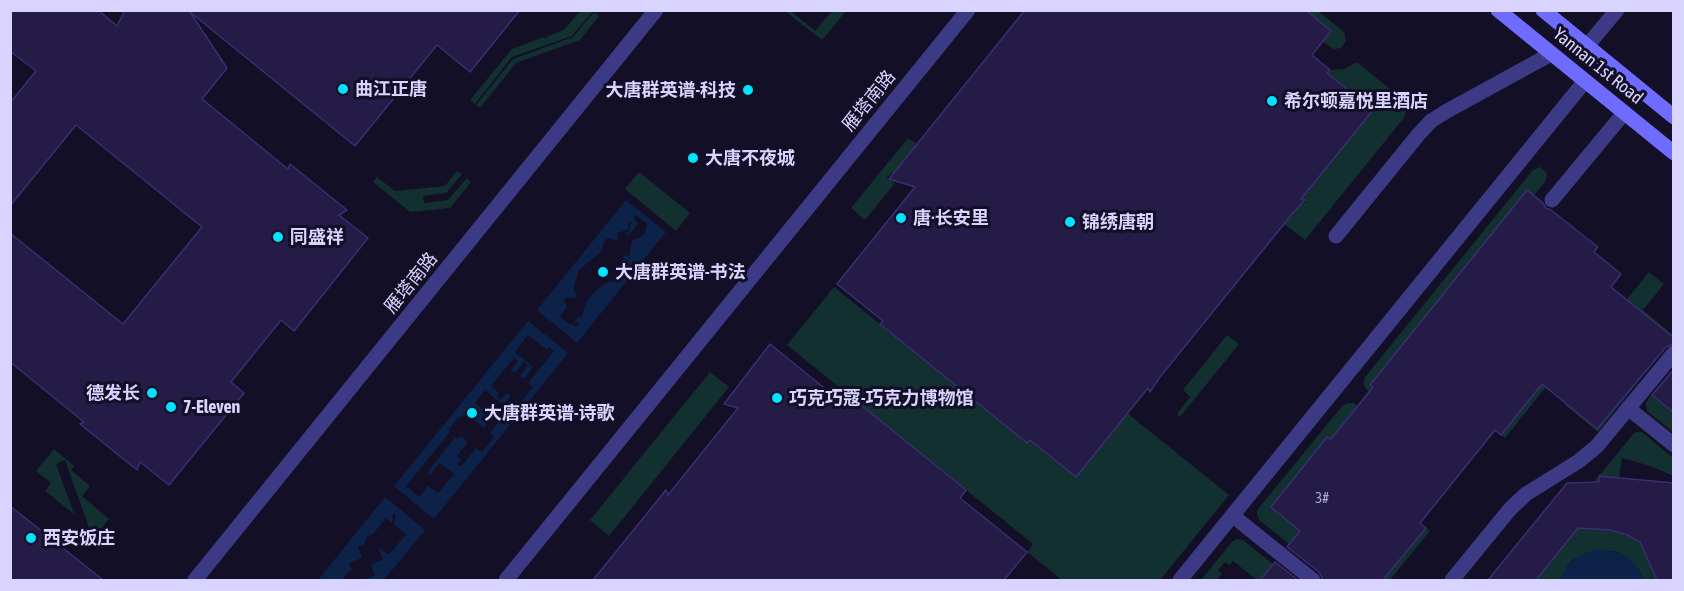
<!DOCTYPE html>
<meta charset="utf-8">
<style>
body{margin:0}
#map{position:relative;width:1684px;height:591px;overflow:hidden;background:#130f26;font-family:"Asap Condensed",sans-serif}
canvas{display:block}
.frame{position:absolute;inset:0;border:12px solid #d9d4ff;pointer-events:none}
</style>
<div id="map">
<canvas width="1684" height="591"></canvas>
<div class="frame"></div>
</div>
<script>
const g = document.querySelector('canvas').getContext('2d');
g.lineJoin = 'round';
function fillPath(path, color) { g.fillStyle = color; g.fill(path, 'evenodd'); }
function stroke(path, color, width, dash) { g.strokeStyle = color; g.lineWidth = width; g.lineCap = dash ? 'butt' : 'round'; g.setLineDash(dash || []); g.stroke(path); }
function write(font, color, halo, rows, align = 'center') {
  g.font = font + ' "Asap Condensed","Noto Sans SC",sans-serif'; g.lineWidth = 6; g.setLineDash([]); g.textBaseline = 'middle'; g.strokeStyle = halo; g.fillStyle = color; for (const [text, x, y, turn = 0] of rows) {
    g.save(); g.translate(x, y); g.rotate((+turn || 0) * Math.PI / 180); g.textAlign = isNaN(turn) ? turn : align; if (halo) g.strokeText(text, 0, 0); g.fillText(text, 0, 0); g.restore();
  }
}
const green = new Path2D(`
 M580 11H593L572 36 512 57 475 104 470 100 512 49 544 37 546 39 548 36 564 30Z
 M785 11H793L792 12 815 31 832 11H846L822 40Z
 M1306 11H1318L1344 32 1346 41 1341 48 1334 49 1323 42 1331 31Z
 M594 12 599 16 580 40 516 63 480 108 476 105 513 59 573 37Z
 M1357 62 1401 98C1407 105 1408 111 1403 119L1305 240 1284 224 1300 206 1307 201 1301 199 1373 110 1327 73 1330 70 1344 69Z
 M908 138 917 144 896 170 886 178 895 183 865 220 851 208Z
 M1540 167 1547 173C1548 182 1539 188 1534 195L1527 190 1370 385 1376 390 1372 394C1366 389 1361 385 1365 377L1533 170Z
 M457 171 462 174 446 193 423 196 424 203 448 200 467 178 471 182 450 208 410 212 373 182 377 177 395 191 445 186Z
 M639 172 690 213 676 231 625 189Z
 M1649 272 1664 284 1643 310 1673 335V338L1598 432 1565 405 1586 379 1572 367Z
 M834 287 1027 443 1030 440 1075 477 1127 413 1229 495 1160 580H1062L1027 552 1033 544 787 345Z
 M1227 335 1239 344 1180 417 1177 414 1190 397 1183 390Z
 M1566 362 1505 438 1501 435 1532 397 1512 380Z
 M710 372 729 387 609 536 590 520Z
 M1651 395 1673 413V432L1647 411 1646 403Z
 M1348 403H1354L1361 409 1351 414 1331 439 1327 437 1271 507 1300 531 1294 539 1345 580H1334L1259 520 1257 514 1258 509 1343 405Z
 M1638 432H1642L1673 458V476C1657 468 1640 462 1622 458L1619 478 1600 476 1599 482H1594L1634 433Z
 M54 449 74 466 71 470 90 486 82 496 109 519 101 529 109 536 97 550 65 460 56 464 74 514 45 491 51 483 36 471Z
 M1582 523C1617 535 1635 529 1658 564L1651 568 1656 580H1643L1640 572 1635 565 1622 554 1614 551 1574 559 1568 565 1560 580H1536Z
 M1426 528 1430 531 1390 580H1383Z
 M1237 539 1243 540 1293 580H1282L1269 569 1263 576 1267 580H1257L1233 561 1229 565 1225 562 1218 570 1222 574 1217 580H1201L1232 542Z`);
const water = new Path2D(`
 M626 200 666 232 577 343 537 310ZM636 215 647 224 644 235 632 241 629 256 624 255 619 282 609 281C593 292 586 298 582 317L577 318 574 322 579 323V325L576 327 572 324 570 325 560 316 567 307 564 302 566 297 575 298 577 297 573 288 580 269 599 254 606 239 609 238 619 241 617 233 627 230 629 227 628 223 631 222 629 232 625 233 628 236 638 224 634 218Z
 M528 321 568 353 434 519 394 486ZM528 335 547 350 549 347 554 351 528 383 533 387 520 403 516 400 490 433 494 437 482 452 476 448 461 467 457 464 461 459 457 456 468 442 461 436 458 439 455 437 427 473 430 475 440 463 454 474 438 493 428 486 419 497 406 486 450 432 448 430 459 417 461 418 471 407 479 413 474 420 484 428 492 418 475 403 485 390 503 405 511 396 507 393 500 400 497 396 499 393 491 386 514 358 518 361 511 370 515 373 524 362 528 365 520 376 524 379 533 367 515 352Z
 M385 497 425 530 384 580H362L375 575 371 565 383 559 377 546 389 555 406 534 394 525 396 515 393 513 392 523 386 518 373 534 367 537 364 545 358 547 362 558 349 563 352 570 345 575 343 580H318Z
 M1597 549C1621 551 1635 556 1643 580H1560C1568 561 1578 555 1597 549Z`);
const building = new Path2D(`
 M10 10H98L117 26 125 10H520L470 72 437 45 355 146 190 12 227 68 202 99 288 169 290 164 347 210 339 215 368 238 294 331 281 320 231 382 244 393 169 485 140 462 137 470 80 424 84 422 10 362V233L123 324 202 227 76 125 10 206V103L36 71 10 51Z
 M1025 10H1306L1331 31 1312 55 1330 70 1327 73 1373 110 1301 199 1305 200 1293 213 1160 377 1150 392 1148 388 1076 477 1030 440 1027 443 880 324 883 321 837 284 915 187 889 179Z
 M1527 190 1543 203 1546 208 1551 210 1598 247 1594 252 1621 274 1611 287 1674 338V344L1666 347 1597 429 1542 384 1501 435 1495 430 1420 523 1426 528 1383 580H1323L1319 572 1287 547 1300 531 1271 507 1327 437 1331 439 1373 387 1370 385Z
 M770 344 834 396 840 388 966 490 960 498 1027 552 1004 580H593L666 490 668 495 738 408 724 404Z
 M1674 369V413L1652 395Z
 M1599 476 1674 483V580H1657L1640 542 1627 535 1610 530 1578 528 1536 580H1488L1567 483 1599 482Z
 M10 506 43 532 103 580H10Z
 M1275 562 1298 580H1260Z`);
const service = new Path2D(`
 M1552 200 1624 113
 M1336 236 1418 135 1431 121 1447 111 1551 54
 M1628 408 1674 445
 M1233 516 1313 580
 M1452 580 1510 509 1526 494 1579 461 1597 446 1674 353`);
const minor = new Path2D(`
 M1587 46 1617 10
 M195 580 656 10
 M506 580 968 10
 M1180 580 1585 81`);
const secondary = new Path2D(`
 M1498 10 1674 153
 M1543 10 1674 117`);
const markers = [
 [343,89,6,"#00e5ff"],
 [748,90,6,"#00e5ff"],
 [1272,101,6,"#00e5ff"],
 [693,158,6,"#00e5ff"],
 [901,218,6,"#00e5ff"],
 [1070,222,6,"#00e5ff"],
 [278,237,6,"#00e5ff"],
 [603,272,6,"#00e5ff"],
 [152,393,6,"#00e5ff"],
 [777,398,6,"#00e5ff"],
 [171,407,6,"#00e5ff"],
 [472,413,6,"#00e5ff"],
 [31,538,6,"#00e5ff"]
];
const numberNames = [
 ["3#",1322,498]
];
const streetNames = [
 ["Yannan 1st Road",1598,66,39],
 ["雁塔南路",869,101,-51],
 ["雁塔南路",411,283,-51]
];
const poiNames = [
 ["曲江正唐",355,89],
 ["大唐群英谱-科技",736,90,"right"],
 ["希尔顿嘉悦里酒店",1284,101],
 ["大唐不夜城",705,158],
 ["唐·长安里",913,218],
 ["锦绣唐朝",1082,222],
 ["同盛祥",290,237],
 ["大唐群英谱-书法",615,272],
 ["德发长",140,393,"right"],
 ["巧克巧蔻-巧克力博物馆",789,398],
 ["7-Eleven",183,407],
 ["大唐群英谱-诗歌",484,413],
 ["西安饭庄",43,538]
];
fillPath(green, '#12302f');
fillPath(water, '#0c2248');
fillPath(building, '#241b47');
stroke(building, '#3b2d73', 1.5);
stroke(service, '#3d3a85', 15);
stroke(minor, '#3d3a85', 15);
stroke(secondary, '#6f6bff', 15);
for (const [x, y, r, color] of markers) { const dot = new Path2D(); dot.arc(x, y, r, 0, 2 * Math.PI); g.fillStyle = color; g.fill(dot); stroke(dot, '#130f26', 2); }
write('15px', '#aca6d1', null, numberNames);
write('18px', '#d9d4ff', '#130f26', streetNames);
write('bold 18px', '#d9d4ff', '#130f26', poiNames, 'left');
</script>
